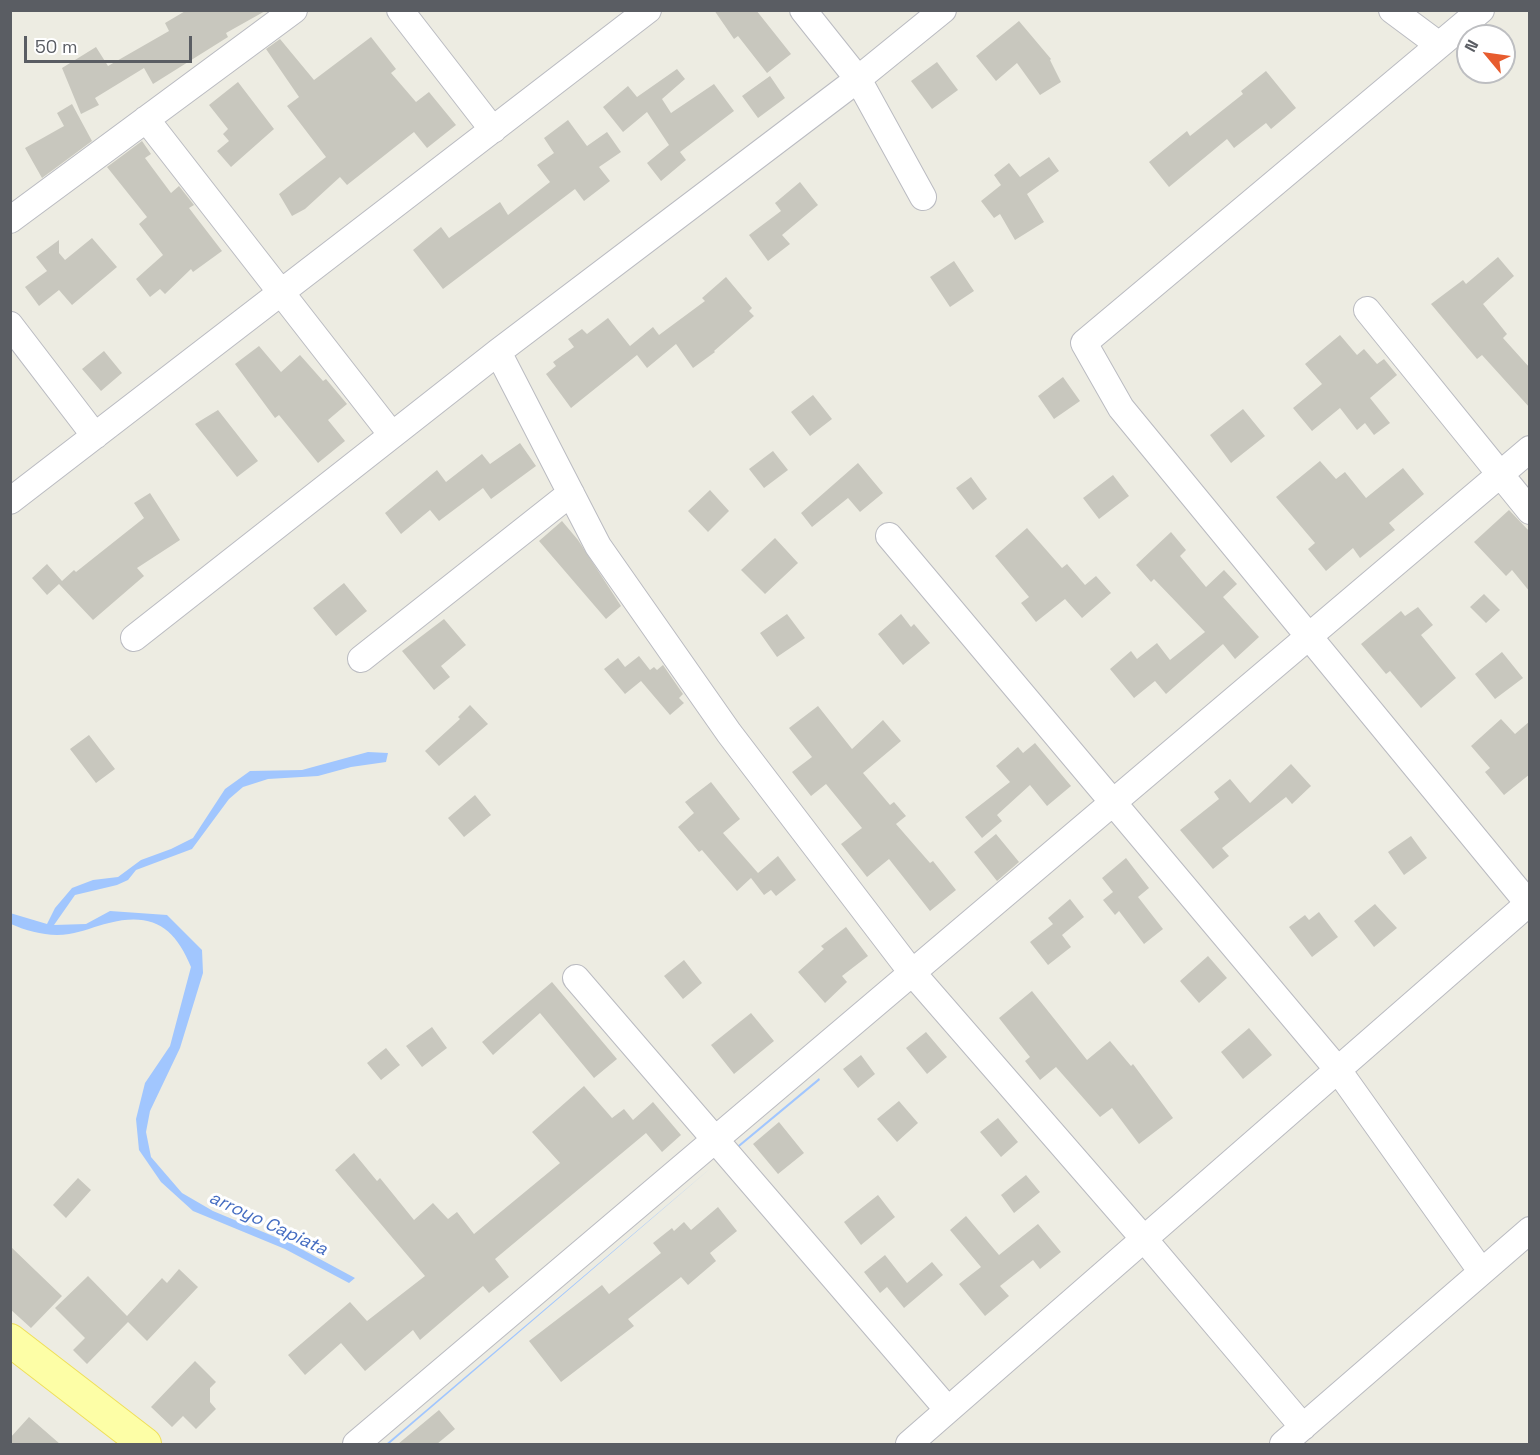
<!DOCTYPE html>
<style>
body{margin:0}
#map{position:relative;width:1540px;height:1455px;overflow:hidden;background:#edece2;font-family:"Space Grotesk",sans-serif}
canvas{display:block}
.frame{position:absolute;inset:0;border:12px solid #5a5d63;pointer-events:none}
.north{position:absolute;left:1456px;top:24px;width:60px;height:60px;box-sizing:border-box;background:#fff;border:2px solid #bdbec1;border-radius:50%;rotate:299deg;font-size:16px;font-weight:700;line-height:24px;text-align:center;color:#5a5d63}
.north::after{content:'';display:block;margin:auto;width:21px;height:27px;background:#e75c2e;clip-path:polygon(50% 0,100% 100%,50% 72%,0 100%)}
.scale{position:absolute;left:24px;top:36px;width:168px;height:27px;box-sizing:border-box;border:3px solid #5a5d63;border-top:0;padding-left:8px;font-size:18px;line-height:21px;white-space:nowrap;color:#5a5d63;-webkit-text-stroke:4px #fff;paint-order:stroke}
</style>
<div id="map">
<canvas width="1540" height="1455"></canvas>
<div class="frame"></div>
<div class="north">N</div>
<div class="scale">50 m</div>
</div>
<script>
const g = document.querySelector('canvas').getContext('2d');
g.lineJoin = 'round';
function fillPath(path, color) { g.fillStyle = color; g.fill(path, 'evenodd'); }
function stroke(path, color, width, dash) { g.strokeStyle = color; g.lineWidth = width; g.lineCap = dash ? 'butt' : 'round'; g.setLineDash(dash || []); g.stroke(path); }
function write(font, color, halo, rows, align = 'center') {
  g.font = font + ' "Space Grotesk",sans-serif'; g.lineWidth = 6; g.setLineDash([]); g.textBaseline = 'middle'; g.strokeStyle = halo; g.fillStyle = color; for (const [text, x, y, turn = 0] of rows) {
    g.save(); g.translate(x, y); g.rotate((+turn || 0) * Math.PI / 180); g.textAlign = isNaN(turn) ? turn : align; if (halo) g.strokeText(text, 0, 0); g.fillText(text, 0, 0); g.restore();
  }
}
const water = new Path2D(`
 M368 752 388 753 386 762 351 767 318 776 268 779 243 787 229 799 192 849 136 870 128 880 117 885 75 895 54 925 86 924 110 911 167 915 202 950 203 973 180 1048 150 1111 146 1132 151 1157 182 1193 213 1211 292 1244 355 1278 349 1283 285 1249 193 1211 161 1182 139 1150 136 1119 145 1083 170 1046 191 967C175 928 153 912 109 923 95 926 83 932 69 934 49 937 29 932 11 924L10 913 47 924 55 908 72 888 93 880 118 877 141 860 171 849 193 838 225 789 250 771 302 770Z
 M819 1078 820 1080 738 1148 736 1147Z
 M712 1167 389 1444H386Z`);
const building = new Path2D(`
 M187 10H267L226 33 228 37 153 84 144 68 95 98 99 105 81 114 62 68 96 47 108 66 169 31 165 23Z
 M714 10H756L791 54 767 73 738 36 734 39Z
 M1019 21 1051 59 1050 60 1061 82 1040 95 1017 63 996 81 976 56Z
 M371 37 396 69 391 73 416 102 429 92 456 125 427 148 414 132 347 185 340 177 305 209 292 216 279 194 326 157 287 106 299 97 266 49 280 39 314 80Z
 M937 62 958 90 932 109 911 81Z
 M677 69 685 79 662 99 671 113 714 84 734 111 680 152 686 160 661 181 647 163 669 145 647 112 623 132 603 107 628 86 637 97Z
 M1266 71 1296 108 1271 129 1266 123 1234 148 1227 139 1169 187 1149 162 1187 131 1190 136 1243 94 1241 91Z
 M770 76 785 98 758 118 742 96Z
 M238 82 274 129 231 167 217 151 229 141 223 134 228 129 209 105Z
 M72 104 92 141 42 178 25 148 64 126 57 113Z
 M568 120 587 146 607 132 621 152 599 167 610 181 584 201 575 189 443 289 413 250 441 227 449 238 500 202 508 215 550 182 537 165 554 153 544 138Z
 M142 141 151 154 145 158 171 193 179 186 194 205 189 208 222 251 193 272 191 269 165 294 160 289 150 297 136 279 163 255 139 224 147 217 107 167Z
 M1049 157 1059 171 1027 194 1044 222 1015 240 1000 214 994 218 981 201 1001 185 994 175 1009 163 1020 177Z
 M800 182 818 205 782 235 790 244 768 261 749 235 781 211 775 203Z
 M92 238 117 267 72 305 59 290 39 306 25 287 47 271 36 257 59 240V253L65 260Z
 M1498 257 1514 276 1483 304 1507 334 1503 338 1530 368V408L1482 355 1477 359 1431 304 1463 280 1466 284Z
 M954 261 974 291 950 307 930 277Z
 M726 277 752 308 749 311 754 316 714 351 715 352 693 368 676 344 647 368 637 355 571 408 546 374 556 366 553 362 574 347 568 339 582 329 587 334 608 318 630 346 653 327 659 335 705 301 702 298Z
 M1340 335 1357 355 1364 349 1377 364 1384 359 1397 375 1370 398 1390 423 1374 435 1365 423 1357 430 1340 408 1312 431 1293 408 1322 384 1305 364Z
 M259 346 281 372 300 355 323 381 326 379 347 404 328 420 345 441 318 463 279 415 275 418 235 364Z
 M104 351 122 373 101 391 82 369Z
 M1063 377 1080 401 1054 419 1038 396Z
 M813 395 832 419 810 436 791 412Z
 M1243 409 1265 436 1231 463 1210 435Z
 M218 410 258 461 237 477 195 424Z
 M520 443 536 466 491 499 483 488 439 521 430 510 401 534 385 513 437 470 446 482 482 454 490 464Z
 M773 451 788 470 764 488 749 469Z
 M1320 461 1336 479 1345 472 1366 498 1403 468 1424 494 1389 523 1395 530 1360 558 1353 548 1326 571 1308 549 1315 543 1276 497Z
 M858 463 883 493 860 512 848 498 812 527 801 513Z
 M1113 475 1129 496 1099 519 1083 498Z
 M971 477 987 499 973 510 956 488Z
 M710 490 729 511 708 532 688 511Z
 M150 493 180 540 137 568 144 576 93 620 59 584 47 595 32 578 47 564 62 581 74 570 76 572 144 518 134 503Z
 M1509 510 1530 532V592L1512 570 1506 576 1474 542Z
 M562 521 578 540 621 606 606 619 539 541Z
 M1027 528 1062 568 1067 564 1085 585 1096 576 1111 593 1082 618 1065 599 1036 622 1021 603 1029 597 995 556Z
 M1171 532 1186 550 1180 556 1206 587 1224 570 1237 584 1223 597 1259 637 1235 659 1223 644 1166 694 1155 681 1134 698 1110 669 1131 651 1137 659 1157 643 1170 660 1205 632 1154 579 1151 582 1136 565Z
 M775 538 798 563 765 594 741 570Z
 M344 583 367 611 336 636 313 608Z
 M1484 594 1500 610 1486 623 1470 607Z
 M1418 607 1433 625 1421 635 1456 678 1421 708 1390 671 1386 674 1361 644 1401 611 1405 616Z
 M787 614 805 638 777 657 760 633Z
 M901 614 911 627 914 624 930 643 903 665 878 634Z
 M444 619 466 645 441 666 450 677 434 690 402 651Z
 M1502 652 1523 678 1495 699 1475 674Z
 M639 656 650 670 654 667 657 670 663 665 683 694 679 698 684 703 670 715 641 681 625 694 604 669 618 658 625 667Z
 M470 705 488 724 439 766 425 751 460 719 458 717Z
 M818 706 852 749 883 720 901 741 863 773 890 805 894 802 906 816 896 824 930 863 933 861 956 890 930 911 889 859 867 877 841 844 862 828 826 784 811 796 792 772 812 757 789 728Z
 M1501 719 1515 734 1530 721V774L1504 795 1485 772 1490 768 1471 746Z
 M89 735 115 769 96 783 70 749Z
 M1035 743 1071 786 1047 806 1030 785 997 815 1002 821 982 838 965 817 1010 782 996 766 1018 747 1023 753Z
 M1291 764 1311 786 1292 804 1286 797 1222 848 1229 856 1213 869 1180 830 1219 799 1214 792 1230 779 1250 803Z
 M711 782 740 819 723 833 758 873 778 856 796 880 776 896 771 890 764 895 751 878 737 891 702 850 699 852 678 827 694 813 685 802Z
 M475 795 491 815 464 837 448 818Z
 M996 834 1019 862 997 881 974 852Z
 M1411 836 1427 858 1404 875 1388 852Z
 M1126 858 1149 888 1138 897 1163 929 1144 944 1119 911 1115 915 1103 900 1113 892 1102 878Z
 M1070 899 1084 917 1062 935 1071 947 1048 965 1030 942 1053 924 1048 918Z
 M1375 904 1397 928 1374 947 1354 921Z
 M1319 912 1338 937 1312 957 1289 927 1305 915 1309 920Z
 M846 927 868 956 842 976 847 982 825 1003 798 972 824 949 821 946Z
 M1208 956 1227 978 1199 1003 1180 981Z
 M684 960 702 983 683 999 664 976Z
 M552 982 617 1059 594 1078 540 1013 493 1055 482 1042Z
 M1032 991 1087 1060 1110 1041 1131 1066 1133 1064 1173 1118 1139 1144 1112 1108 1100 1117 1056 1067 1040 1080 1025 1061 1030 1057 999 1018Z
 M751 1013 774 1041 734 1074 711 1045Z
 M432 1027 447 1048 422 1067 406 1046Z
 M1249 1028 1272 1055 1243 1079 1221 1052Z
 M926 1032 947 1057 927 1074 906 1048Z
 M386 1048 400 1065 381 1080 367 1063Z
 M861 1055 875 1074 858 1088 843 1069Z
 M584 1086 612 1118 624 1109 633 1120 653 1102 681 1135 662 1152 646 1133 495 1259 509 1277 489 1293 483 1286 420 1340 413 1330 365 1371 341 1343 305 1375 288 1355 350 1302 367 1321 425 1276 335 1170 354 1153 377 1181 380 1178 414 1220 433 1203 448 1219 457 1212 474 1234 560 1163 532 1132Z
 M899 1101 918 1123 897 1142 877 1119Z
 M998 1118 1018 1142 1001 1157 980 1132Z
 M779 1122 804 1153 778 1174 753 1144Z
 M1026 1175 1040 1192 1014 1213 1001 1195Z
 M78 1178 91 1190 66 1218 53 1205Z
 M878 1195 895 1217 861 1245 844 1222Z
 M718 1207 737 1231 710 1253 716 1261 688 1285 681 1277 628 1319 634 1326 561 1382 529 1341 602 1285 609 1294 661 1253 653 1243 672 1228 674 1231 684 1222 691 1230Z
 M966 1216 999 1255 1038 1224 1061 1252 1040 1269 1033 1260 1000 1286 1009 1296 985 1316 959 1284 981 1267 950 1230Z
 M10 1246 62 1296 31 1328 10 1309Z
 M885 1255 907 1283 932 1262 943 1275 904 1308 887 1287 880 1293 864 1272Z
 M179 1269 198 1287 147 1341 128 1322 87 1364 73 1350 85 1338 55 1308 88 1276 127 1316 162 1278 167 1283Z
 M195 1361 216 1382 210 1388V1402L216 1409 196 1429 183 1416 172 1427 151 1407Z
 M439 1410 455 1429 437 1444H398Z
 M29 1417 60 1444H10V1438Z`);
const minor = new Path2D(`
 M400 10 493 130
 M803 10 858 79 923 197
 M1392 10 1439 45
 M1481 10 1084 343 1121 408 1528 903
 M146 119 392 435
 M10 220 294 10
 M1367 310 1530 511
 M10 325 95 436
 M498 352 598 546 729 733 910 970 1144 1239 1303 1427
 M10 501 648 10
 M889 536 1338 1070 1481 1271
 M134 638 498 352 858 79 943 10
 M361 659 571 493
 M576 978 948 1410
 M356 1444 1530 449
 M909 1444 1530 902
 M1283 1444 1530 1230`);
const major = new Path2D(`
 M10 1340 145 1444`);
const waterNames = [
 ["arroyo Capiata",268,1224,25]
];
fillPath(water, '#a1c6fe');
fillPath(building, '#c8c7be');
stroke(minor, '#babbc1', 28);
stroke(major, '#efdf59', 34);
stroke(minor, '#fff', 26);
stroke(major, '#fdfea6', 32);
write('italic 18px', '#446cc1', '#fff', waterNames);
</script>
